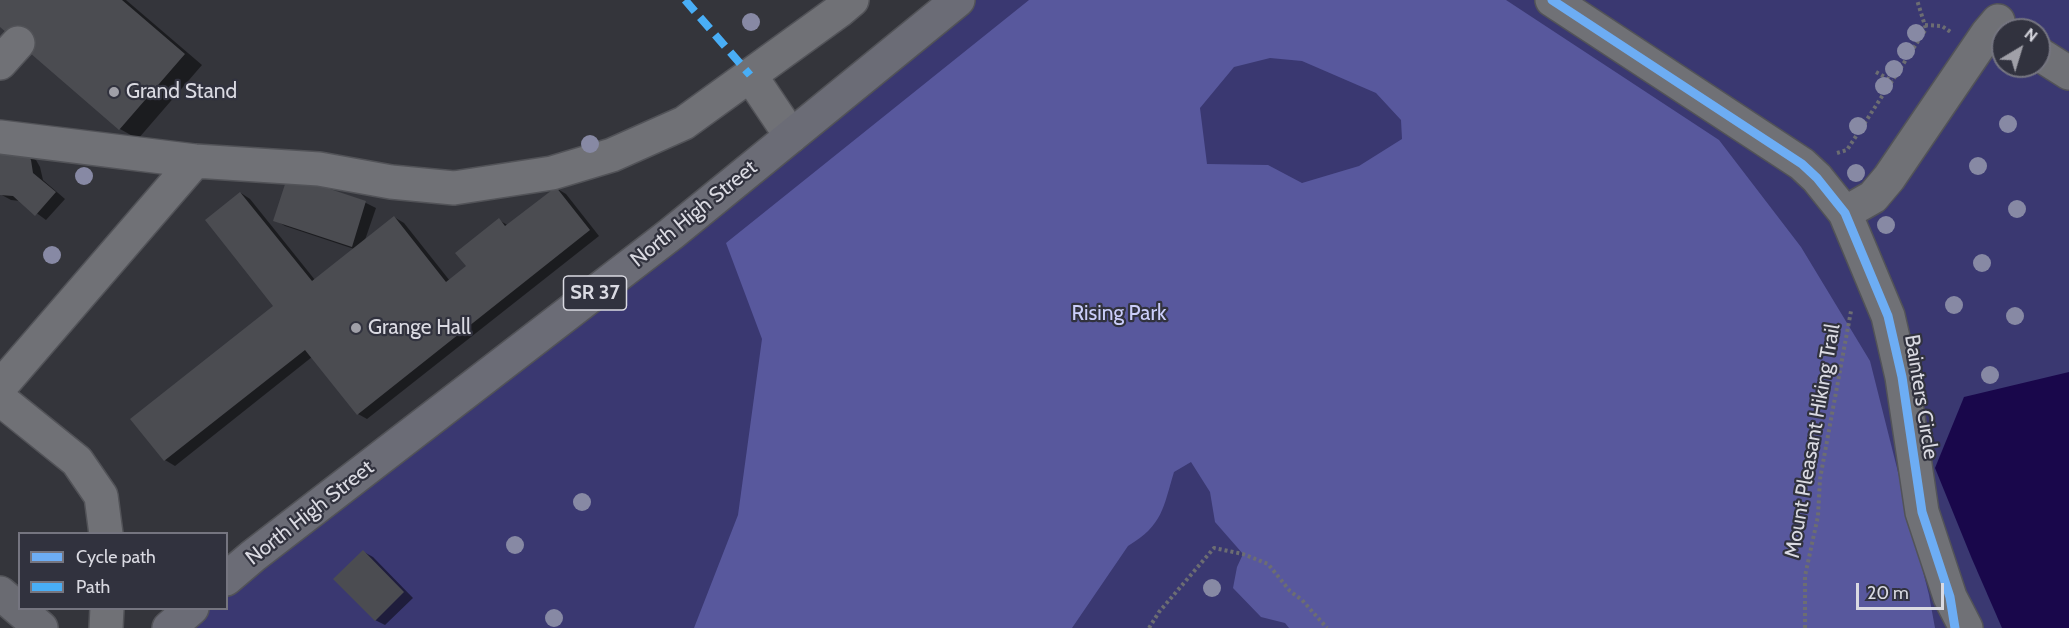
<!DOCTYPE html>
<style>
body{margin:0}
#map{position:relative;width:2069px;height:628px;overflow:hidden;background:#34353b;font-family:Cabin,sans-serif}
canvas{display:block}
.legend{position:absolute;left:18px;top:532px;width:210px;height:78px;box-sizing:border-box;background:#31323e;border:2px solid #757580;margin:0;padding:8px 10px;list-style:none;font-size:18px;color:#dadae2}
.legend li{display:flex;align-items:center;gap:12px;height:30px}
.legend b{width:30px;border:2px solid #757580}
.north{position:absolute;left:1991px;top:18px;width:60px;height:60px;box-sizing:border-box;background:#31323e;border:2px solid #757580;border-radius:50%;rotate:38deg;font-size:16px;font-weight:700;line-height:24px;text-align:center;color:#dadae2}
.north::after{content:'';display:block;margin:auto;width:21px;height:27px;background:#a0a0a8;clip-path:polygon(50% 0,100% 100%,50% 72%,0 100%)}
.scale{position:absolute;left:1856px;top:583px;width:88px;height:27px;box-sizing:border-box;border:3px solid #dadae2;border-top:0;padding-left:8px;font-size:18px;line-height:21px;white-space:nowrap;color:#dadae2;-webkit-text-stroke:4px #31323e;paint-order:stroke}
</style>
<div id="map">
<canvas width="2069" height="628"></canvas>
<ul class="legend">
<li><b style="height:8px;background:#6dadf4"></b>Cycle path</li>
<li><b style="height:8px;background:#49aef6"></b>Path</li>
</ul>
<div class="north">N</div>
<div class="scale">20 m</div>
</div>
<script>
const g = document.querySelector('canvas').getContext('2d');
g.lineJoin = 'round';
function fillPath(path, color) { g.fillStyle = color; g.fill(path, 'evenodd'); }
function stroke(path, color, width, dash) { g.strokeStyle = color; g.lineWidth = width; g.lineCap = dash ? 'butt' : 'round'; g.setLineDash(dash || []); g.stroke(path); }
function write(font, color, halo, rows, align = 'center') {
  g.font = font + ' Cabin,sans-serif'; g.lineWidth = 4.5; g.setLineDash([]); g.textBaseline = 'middle'; g.strokeStyle = halo; g.fillStyle = color; for (const [text, x, y, turn = 0] of rows) {
    g.save(); g.translate(x, y); g.rotate((+turn || 0) * Math.PI / 180); g.textAlign = isNaN(turn) ? turn : align; if (halo) g.strokeText(text, 0, 0); g.fillText(text, 0, 0); g.restore();
  }
}
const green = new Path2D(`
 M958 0H2069V628H169L192 609 226 608 227 579ZM2003 30H2039V66H2003Z`);
const forest = new Path2D(`
 M1029 0H1506L1719 140 1801 247 1870 361 1929 595 1935 628H1289L1285 623 1261 617 1233 588 1237 567 1243 554 1215 522 1210 492 1191 462 1174 472C1163 508 1163 525 1128 546L1072 628H694L738 515 762 339 726 243ZM1270 58 1302 61 1376 93 1401 120 1402 139 1359 166 1302 183 1268 165 1207 164 1200 108 1234 67Z`);
const water = new Path2D(`
 M2069 372V628H2002L1972 559 1935 468 1964 397Z`);
const shadow = new Path2D(`
 M0 0H126L202 65 138 139 120 129 0 25Z
 M25 154 36 160 40 167 43 180 65 199 46 220 20 201 11 200 0 194Z
 M289 177 366 203 376 208 365 240 394 217 404 223 450 281 468 266 499 220 509 226 556 188 566 194 599 236 367 419 358 414 312 357 175 466 165 460 133 419 275 306 241 193 250 199 315 280 354 249 285 226 275 220Z
 M364 552 373 557 413 598 385 625 375 620Z`);
const building = new Path2D(`
 M0 0H122L185 54 119 130 0 27Z
 M0 147 26 152 31 160 33 173 56 192 35 216 13 196 0 195Z
 M288 175 366 201 352 247 273 221Z
 M556 187 590 230 357 415 305 350 164 461 130 419 273 306 205 220 240 192 312 281 394 216 446 282 466 266 455 253 499 218 505 226Z
 M363 550 404 592 375 621 333 579Z`);
const path = new Path2D(`
 M1925 25 1942 26 1952 33
 M1876 72 1892 81
 M1837 153 1847 150 1926 29 1917 0
 M1149 628 1159 612 1214 548 1243 554 1268 564 1290 591 1302 600 1327 628
 M1805 628V576L1818 516 1820 479 1851 311`);
const minor = new Path2D(`
 M1552 0 1802 164 1817 178 1845 213 1888 316 1902 377 1922 512 1950 597 1966 628
 M2039 54 2069 73
 M0 63 18 43
 M750 75 791 136
 M0 137 195 161 319 169 391 182 454 188 552 173 612 155 684 123 839 11 852 0
 M1845 213 1873 197 1889 178 1987 34 1998 21
 M0 387 195 161
 M0 399 77 461 101 496 106 534
 M106 628 107 608`);
const major = new Path2D(`
 M0 593 41 628`);
const highway = new Path2D(`
 M226 579 253 556 671 234 958 0
 M169 628 192 608`);
const quiet = new Path2D(`
 M685 0 750 75`);
const cycleway = new Path2D(`
 M1552 0 1802 164 1817 178 1845 213 1888 316 1902 377 1922 512 1950 597 1955 628`);
const trees = [
 [751,22],
 [1916,33],
 [1906,51],
 [1894,69],
 [1884,86],
 [2008,124],
 [1858,126],
 [590,144],
 [1978,166],
 [1856,173],
 [84,176],
 [2017,209],
 [1886,225],
 [52,255],
 [1982,263],
 [1954,305],
 [2015,316],
 [1990,375],
 [582,502],
 [515,545],
 [1212,588],
 [554,618]
];
const markers = [
 [114,92,6,"#a0a0a8"],
 [356,328,6,"#a0a0a8"]
];
const shields = [
 [595,293,63]
];
const shieldNames = [
 ["SR 37",595,293]
];
const poiNames = [
 ["Grand Stand",126,92],
 ["Grange Hall",368,328]
];
const streetNames = [
 ["North High Street",694,214,-39],
 ["Bainters Circle",1921,397,81],
 ["Mount Pleasant Hiking Trail",1813,441,-80],
 ["North High Street",310,513,-38]
];
const parkNames = [
 ["Rising Park",1119,314]
];
fillPath(green, '#3a3871');
fillPath(forest, '#58589d');
fillPath(water, '#19074b');
fillPath(shadow, '#0007');
fillPath(building, '#4b4c51');
stroke(minor, '#525358', 36);
stroke(major, '#525358', 36);
stroke(highway, '#525358', 36);
stroke(path, '#6c6d72', 4, [3, 3]);
stroke(minor, '#707176', 33);
stroke(major, '#6a6b72', 33);
stroke(highway, '#6b6c76', 33);
stroke(quiet, '#49aef6', 8, [15, 8]);
stroke(cycleway, '#6dadf4', 9);
g.fillStyle = '#8789a4';
for (const [x, y] of trees) { g.beginPath(); g.arc(x, y, 9, 0, 2 * Math.PI); g.fill(); }
for (const [x, y, r, color] of markers) { const dot = new Path2D(); dot.arc(x, y, r, 0, 2 * Math.PI); g.fillStyle = color; g.fill(dot); stroke(dot, '#31323e', 2); }
for (const [x, y, w] of shields) { const box = new Path2D(); box.roundRect(x - w / 2, y - 17, w, 34, 4.5); g.fillStyle = '#31323e'; g.fill(box); stroke(box, '#dadae2', 1.5); }
write('bold 20px', '#dadae2', null, shieldNames);
write('21px', '#dadae2', '#31323e', poiNames, 'left');
write('21px', '#dadae2', '#31323e', streetNames);
write('21px', '#cbcefa', '#31323e', parkNames);
</script>
